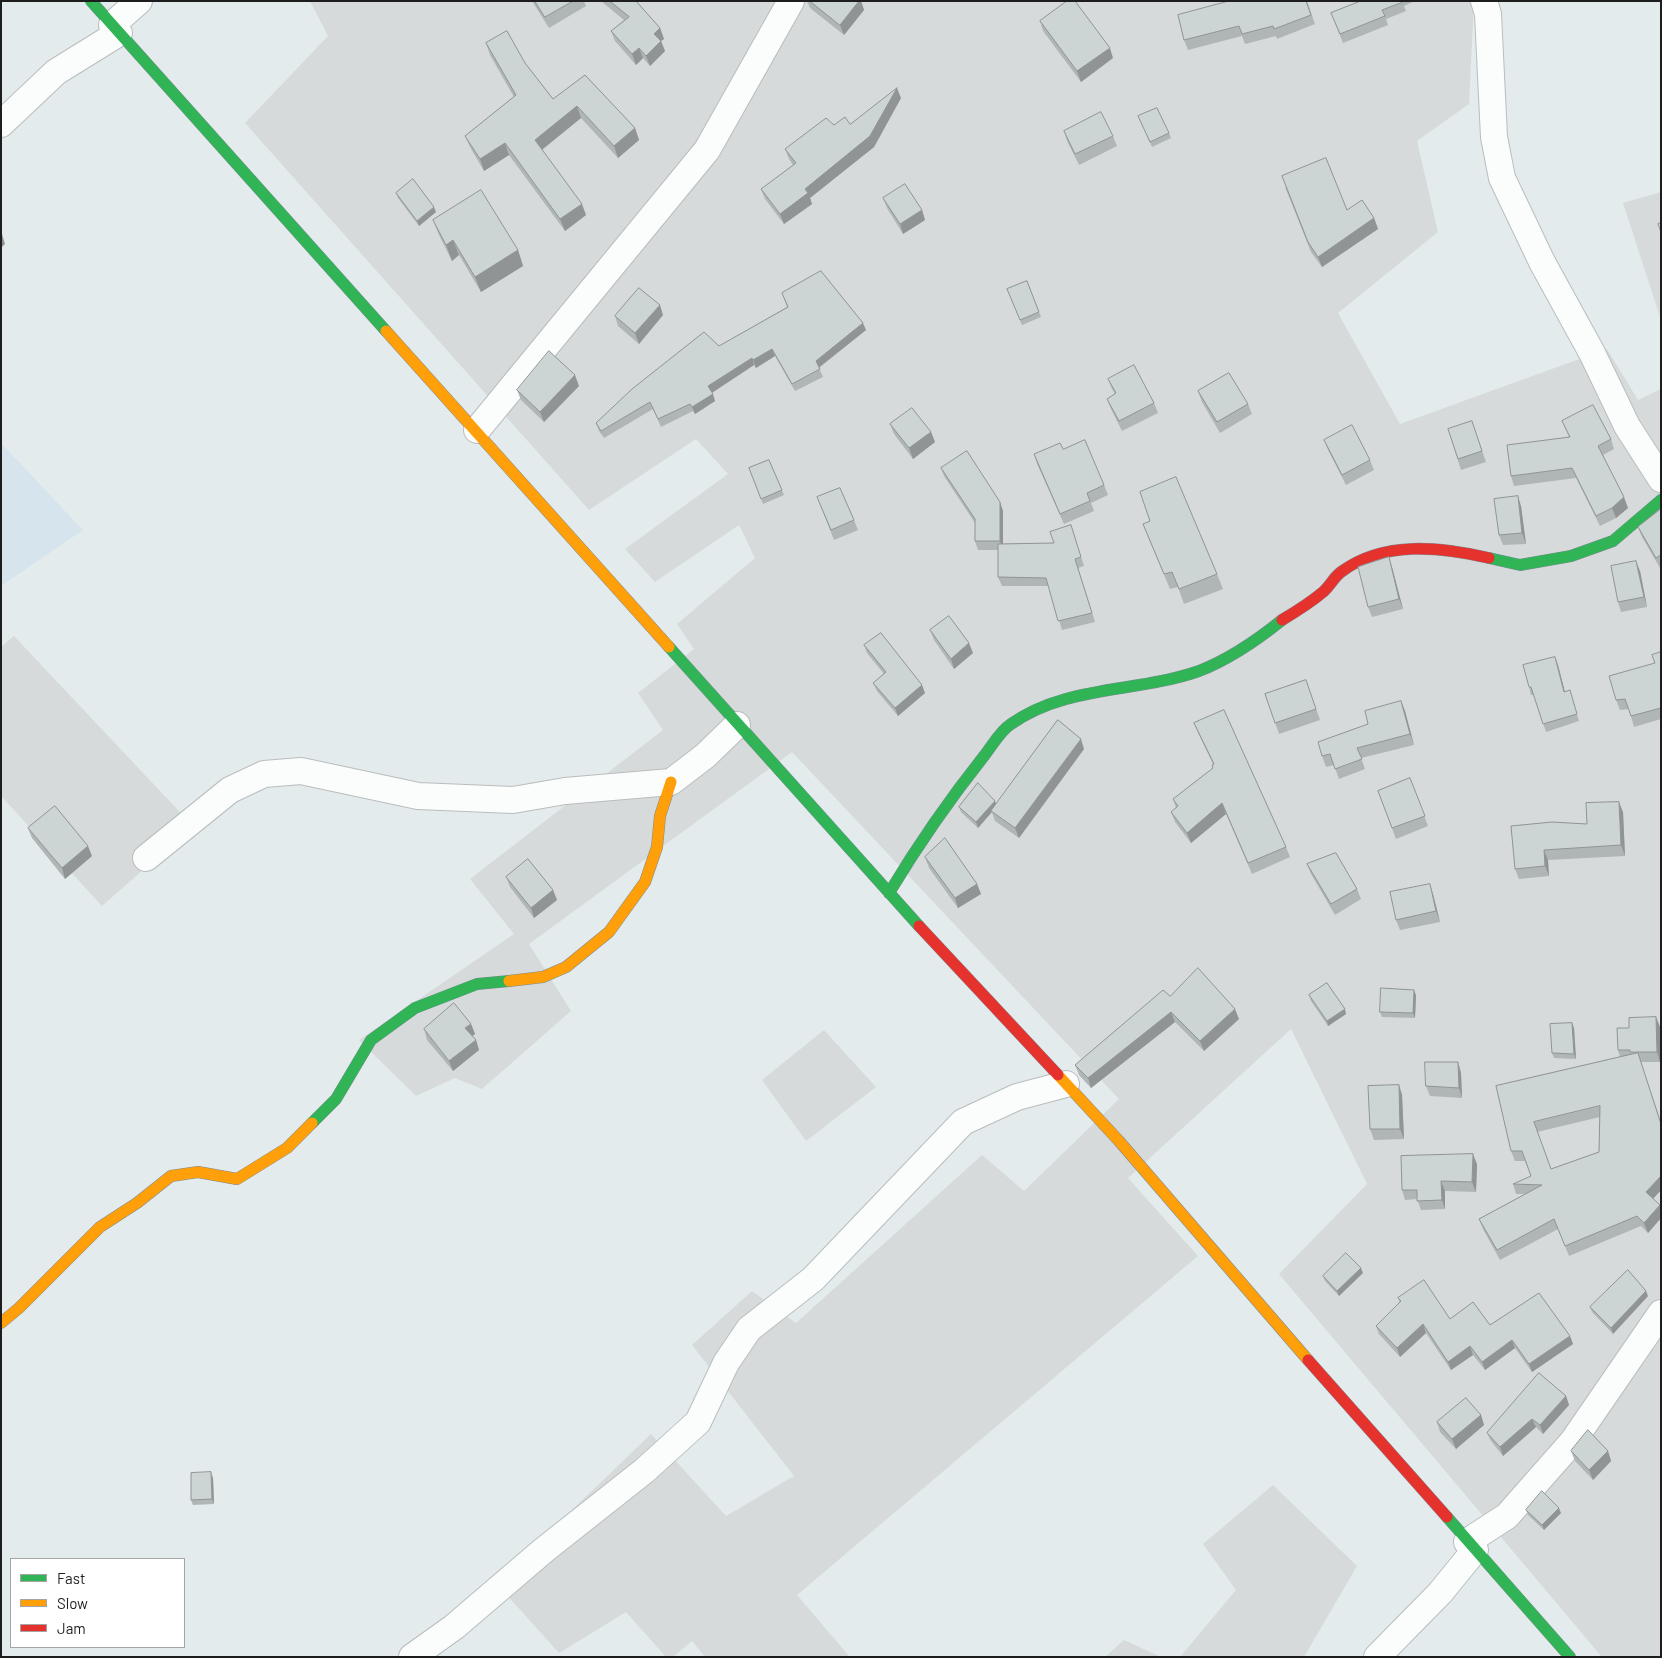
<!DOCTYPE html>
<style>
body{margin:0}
#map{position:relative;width:1662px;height:1658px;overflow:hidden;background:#e4ebec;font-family:Barlow,sans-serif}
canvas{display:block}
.frame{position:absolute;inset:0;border:2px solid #1d1d1d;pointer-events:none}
.legend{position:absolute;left:10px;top:1558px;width:175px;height:90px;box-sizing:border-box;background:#fff;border:1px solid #a5a5a5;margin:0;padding:6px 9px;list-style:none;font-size:15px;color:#1d1d1d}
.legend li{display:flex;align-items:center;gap:10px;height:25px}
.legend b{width:25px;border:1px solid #a5a5a5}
</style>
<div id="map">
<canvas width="1662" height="1658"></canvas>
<div class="frame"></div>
<ul class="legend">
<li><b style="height:6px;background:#30b455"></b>Fast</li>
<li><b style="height:6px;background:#ff9f0a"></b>Slow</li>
<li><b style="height:6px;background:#e5322d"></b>Jam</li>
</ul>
</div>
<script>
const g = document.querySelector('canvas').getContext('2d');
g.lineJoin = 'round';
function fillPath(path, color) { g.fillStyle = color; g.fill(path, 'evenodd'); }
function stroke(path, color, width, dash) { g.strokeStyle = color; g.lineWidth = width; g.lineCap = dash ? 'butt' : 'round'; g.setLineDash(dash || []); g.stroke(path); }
const residential = new Path2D(`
 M310 1H1474L1469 104 1417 141 1438 232 1338 313 1400 424 1607 349 1638 400 1661 389V1657H1602L1279 1274 1367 1184 1291 1029 1128 1178 1198 1256 797 1595 850 1657H705L692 1641 673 1657H666L626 1612 559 1653 496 1583 651 1434 726 1516 794 1476 692 1345 752 1291 796 1323 982 1155 1024 1191 1119 1099 792 752 529 944 571 1011 482 1089 455 1078 416 1096 359 1040 514 934 470 879 663 730 638 693 694 649 677 624 755 558 739 525 655 582 625 549 728 474 696 439 589 510 245 123 328 36Z
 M1661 192V320L1623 203Z
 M14 636 193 826 102 906 1 796V647Z
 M824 1030 876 1087 806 1141 762 1080Z
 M1273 1485 1357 1566 1304 1657H1180L1236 1590 1203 1544Z
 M1124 1640 1161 1657H1105Z`);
const farmland = new Path2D(`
 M1 443 83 530 1 586Z`);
const street = new Path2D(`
 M1484 1 1488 14 1494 137 1502 178 1542 262 1592 353 1627 426 1661 479
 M112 25 139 1
 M1 124 56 72 119 33
 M477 430 707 150 791 1
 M146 858 230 790 264 774 301 771 418 796 513 800 565 791 671 782 705 756 737 725
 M1467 1542 1507 1516 1573 1441 1661 1313
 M412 1657 454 1627 544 1550 644 1471 698 1422 726 1363 749 1329 813 1279 963 1122 1017 1097 1066 1084
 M1377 1657 1440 1593 1475 1550`);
const fast = new Path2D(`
 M91 1 386 331
 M1489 558 1520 565 1571 556 1613 541 1661 500
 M669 647 919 926
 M889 893C918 845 949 800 984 756 992 746 1000 731 1011 724 1066 685 1136 693 1199 671 1230 659 1256 641 1282 620
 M312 1123 336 1099 371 1040 415 1008 477 984 509 981
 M1447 1517 1570 1657`);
const slow = new Path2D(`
 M386 331 669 647
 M509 981 543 977 566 967 609 932 645 882 657 847 660 816 671 782
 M1058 1075 1119 1141 1308 1360
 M1 1323 19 1308 100 1227 137 1203 171 1176 198 1172 237 1179 287 1148 312 1123`);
const jam = new Path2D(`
 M1282 620C1297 611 1310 603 1323 592 1330 586 1334 577 1341 572 1384 540 1440 547 1489 558
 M919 926 1058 1075
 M1308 1360 1447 1517`);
const wall = new Path2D(`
 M532 1H584L586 6 549 28Z
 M601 1H636L660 28 664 39 661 41 665 51 650 66 643 58 636 65 615 41 611 31 624 20Z
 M807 1H861L864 10 844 35 810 8Z
 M1307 1 1315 24 1277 39 1276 36 1245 44 1242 36 1188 50 1184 40Z
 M1361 1H1415L1404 6 1406 11 1386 19 1388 25 1343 43 1331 13Z
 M1040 21 1113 58 1081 82 1043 31Z
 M486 43 525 63 553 99 585 75 635 128 639 140 618 158 581 118 542 150 586 215 565 231 509 155 484 171 470 147 465 136 514 97 490 55Z
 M901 98 874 147 810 198 812 204 784 224 765 199 761 189 793 165 789 159 785 149 834 125 850 124Z
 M1138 116 1169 133 1171 138 1152 147Z
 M1064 131 1113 136 1117 146 1079 165 1067 141Z
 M1285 187 1347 210 1374 218 1378 229 1322 267 1311 252Z
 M396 193 436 212 419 226 398 198Z
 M883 198 922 210 925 220 903 234 887 208Z
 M433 220 518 250 523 266 481 292 459 255 452 261 439 235Z
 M1027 281 1041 317 1022 325 1007 289Z
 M782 293 866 330 819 368 823 377 795 391 775 356 756 368 754 365 712 393 715 401 695 414 693 411 661 427 653 409 604 438 599 431 596 423 719 346 787 307Z
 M663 315 639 344 618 326 615 316Z
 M1108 379 1154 403 1158 413 1122 431 1111 409 1107 399 1115 394 1112 389Z
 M579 386 544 422 521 400 517 390Z
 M1198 391 1248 404 1252 414 1220 433 1202 402Z
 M1472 421 1486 462 1461 470 1448 429Z
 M1562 421 1611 439 1614 449 1603 455 1628 508 1616 518 1600 526 1576 478 1514 486 1511 476 1569 437Z
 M890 424 931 432 935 442 913 459 894 434Z
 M1324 440 1370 460 1374 470 1346 485 1328 450Z
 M1063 449 1104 485 1108 495 1091 503 1094 511 1064 524 1037 464 1034 454Z
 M769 460 784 495 763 504 749 468Z
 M941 468 1000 502 1003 511V544L1054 543 1071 525 1084 566 1078 568 1095 622 1062 630 1049 586H1002L998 577V550H978L975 541V523L944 476Z
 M817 497 854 520 858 530 834 540Z
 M1521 506 1526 544 1503 545 1499 535Z
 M1661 509V567L1660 568 1642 537 1638 527Z
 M1150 521 1217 574 1223 589 1184 604 1178 587 1170 589 1149 539 1143 524Z
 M1392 567 1403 609 1372 617 1368 607Z
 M1640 571 1647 607 1621 612 1618 602Z
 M930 630 973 653 954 669 934 640Z
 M864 645 925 693 898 716 877 691 873 683 884 674 867 653Z
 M1661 652V719L1634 727 1629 709 1620 710 1616 700 1655 663Z
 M1555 657 1558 665 1565 692 1572 698 1579 721 1546 732 1534 695H1531L1529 687Z
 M1306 680 1320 720 1279 734 1265 694Z
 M1401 701 1405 711 1414 745 1361 758 1365 769 1339 779 1334 765 1326 767 1322 756Z
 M1194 723 1286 847 1290 857 1252 874 1226 814 1191 843 1175 822 1171 812 1176 808 1173 799 1213 768V764L1198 733Z
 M1084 749 1019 838 995 821 992 812 978 828 961 812 959 807 996 804Z
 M1410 778 1428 826 1396 839 1378 791Z
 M1623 812 1625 856 1548 860 1549 876 1519 879 1515 869 1511 826 1587 824Z
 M28 828 92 856 65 879 32 838Z
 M925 857 977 884 981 894 958 908 929 868Z
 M1307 864 1357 889 1361 899 1335 915 1311 874Z
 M506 877 553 890 557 900 534 918 510 887Z
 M1433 894 1440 922 1400 930 1396 920Z
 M1309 995 1346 1014 1328 1026 1311 1001Z
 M1416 995 1415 1018 1382 1017 1380 1012Z
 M1170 996 1239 1019 1204 1051 1175 1022 1091 1088 1079 1075 1075 1065Z
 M1656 1017 1660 1027V1062H1641L1661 1122V1190L1653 1199 1660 1205 1661 1218 1648 1233 1641 1226 1569 1256 1558 1229 1500 1260 1483 1229 1479 1219 1525 1194H1516L1513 1184 1531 1176 1525 1161H1515L1511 1151 1496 1086 1620 1057 1618 1050 1629 1028ZM1600 1117 1599 1152 1551 1169 1537 1132Z
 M1572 1023 1574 1028 1576 1059 1554 1058 1552 1053Z
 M471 1024 475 1034 472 1036 476 1040 479 1050 453 1071 427 1040 424 1029Z
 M1458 1062 1461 1073 1462 1098 1430 1096 1426 1086Z
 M1399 1085 1402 1095 1404 1139 1374 1140 1370 1129Z
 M1477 1164 1476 1192 1445 1191V1209L1421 1210 1417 1199 1405 1200 1402 1190Z
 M1363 1273 1339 1296 1325 1281 1323 1276Z
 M1648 1296 1613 1334 1592 1312 1590 1307Z
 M1398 1298 1450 1319 1570 1336 1573 1344 1532 1372 1515 1348 1485 1370 1473 1355 1451 1370 1426 1333 1400 1357 1379 1334 1376 1326 1400 1303Z
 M1566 1396 1569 1405 1543 1434 1536 1427 1503 1456 1491 1441 1487 1433Z
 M1481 1415 1484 1425 1456 1449 1440 1432 1437 1422Z
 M1571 1451H1608L1611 1461 1593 1480 1575 1461Z
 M213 1478 214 1504 193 1505 191 1500Z
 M1526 1510 1561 1513 1544 1530 1528 1515Z`);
const shadedWall = new Path2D(`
 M859 1H861L864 10 844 35 840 25Z
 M660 28 664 39 661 41 665 51 650 66 646 56 654 34Z
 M639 48 643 58 636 65 632 54Z
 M1110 48 1113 58 1081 82 1077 71Z
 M897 88 901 98 874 147 810 198 812 204 784 224 780 214 805 189Z
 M577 106 581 118 539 152 535 140Z
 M635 128 639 140 618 158 614 146Z
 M505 143 509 155 484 171 480 159Z
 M582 204 586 215 565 231 560 219Z
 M434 207 436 212 419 226 417 221Z
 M922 210 925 220 903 234 900 224Z
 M1374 218 1378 229 1322 267 1318 257Z
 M2 234 5 244 1 248V235Z
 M453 240 459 255 452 261 446 245Z
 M518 250 523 266 481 292 475 277Z
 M660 305 663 315 639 344 635 333Z
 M863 323 866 330 818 368 816 361Z
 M772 349 775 356 756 368 753 360Z
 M752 358 754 365 710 394 708 386Z
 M575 375 579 386 544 422 540 412Z
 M713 394 715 401 695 414 692 407Z
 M931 432 935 442 913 459 909 448Z
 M1518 496 1521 506 1526 544 1522 533Z
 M1624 497 1628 508 1616 518 1612 508Z
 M1000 502 1003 511V550L1000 541Z
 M1389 557 1392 567 1403 609 1399 599Z
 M1636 561 1640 571 1647 607 1644 597Z
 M969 643 973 653 954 669 951 659Z
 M1555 657 1558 665 1567 700 1564 692Z
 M922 685 925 693 898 716 895 708Z
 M1401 701 1405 711 1414 745 1410 734Z
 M1081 739 1084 749 1019 838 1015 828Z
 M995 801 997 806 978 828 976 822Z
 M1619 802 1623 812 1625 856 1621 845Z
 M1222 803 1226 814 1191 843 1187 833Z
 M88 846 92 856 65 879 62 868Z
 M1544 850 1548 860 1549 876 1545 866Z
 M977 884 981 894 958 908 955 898Z
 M1430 884 1433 894 1440 922 1436 911Z
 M553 890 557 900 534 918 531 908Z
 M1414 990 1416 995 1415 1018 1413 1013Z
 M1235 1009 1239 1019 1204 1051 1200 1041Z
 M1345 1009 1346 1014 1328 1026 1327 1021Z
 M1171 1012 1175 1022 1091 1088 1088 1078Z
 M1656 1017 1660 1027V1062L1657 1052Z
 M1572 1023 1574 1028 1576 1059 1574 1054Z
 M471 1024 475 1034 469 1039 465 1028Z
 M476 1040 479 1050 453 1071 449 1061Z
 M1458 1062 1461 1073 1462 1098 1459 1088Z
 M1399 1085 1402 1095 1404 1139 1400 1129Z
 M1473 1154 1477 1164 1476 1192 1472 1182Z
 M1661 1176V1190L1650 1202 1646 1192Z
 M1441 1181 1445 1191V1209L1442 1200Z
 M1660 1205 1661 1218 1648 1233 1644 1223Z
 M1361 1268 1363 1273 1339 1296 1337 1291Z
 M1646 1291 1648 1296 1613 1334 1611 1328Z
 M1423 1324 1426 1333 1400 1357 1397 1348Z
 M1570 1336 1573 1344 1532 1372 1529 1364Z
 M1512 1340 1515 1348 1485 1370 1482 1362Z
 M1470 1346 1473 1355 1451 1370 1448 1362Z
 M1566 1396 1569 1405 1543 1434 1540 1425Z
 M1481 1415 1484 1425 1456 1449 1452 1439Z
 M1532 1419 1536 1427 1503 1456 1500 1447Z
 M1608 1451 1611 1461 1593 1480 1589 1470Z
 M211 1472 213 1478 214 1504 212 1499Z
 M1559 1508 1561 1513 1544 1530 1542 1525Z`);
const building = new Path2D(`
 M535 1H573L545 17Z
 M610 1H636L660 28 654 34 661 41 646 56 639 48 632 54 611 31 629 17Z
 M810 1H859L840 25Z
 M1067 1H1075L1110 48 1077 71 1040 21Z
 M1229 1H1306L1311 15 1274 29 1273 26 1242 34 1239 26 1184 40 1178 15Z
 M1361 1H1402L1403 2 1382 10 1385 16 1340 34 1331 13Z
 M507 31 525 63 553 99 585 75 635 128 614 146 577 106 535 140 582 204 560 219 505 143 480 159 465 136 516 95 486 43Z
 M897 88 870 136 805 189 808 193 780 214 761 189 796 163 785 149 826 118 834 125 845 117 850 124Z
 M1157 108 1169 133 1150 142 1138 116Z
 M1101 112 1113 136 1075 154 1064 131Z
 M1326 158 1347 210 1362 200 1374 218 1318 257 1308 242 1282 176Z
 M413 179 434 207 417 221 396 193Z
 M905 184 922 210 900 224 883 198Z
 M481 190 518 250 475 277 453 240 446 245 433 220Z
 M1661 223V232L1658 224Z
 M821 271 863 323 816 361 820 369 792 384 772 349 753 360 752 358 708 386 713 394 692 407 690 404 658 419 650 402 601 431 596 423 632 389 704 332 719 346 788 307 782 293Z
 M1027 281 1039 312 1020 320 1007 289Z
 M639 288 660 305 635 333 615 316Z
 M549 351 575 375 540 412 517 390Z
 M1134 365 1154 403 1119 421 1107 399 1116 393 1108 379Z
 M1229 373 1248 404 1217 422 1198 391Z
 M1593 405 1611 439 1598 446 1624 497 1612 508 1596 516 1572 468 1511 476 1507 445 1570 437 1562 421Z
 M912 408 931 432 909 448 890 424Z
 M1472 421 1482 451 1458 459 1448 429Z
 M1352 425 1370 460 1342 475 1324 440Z
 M1085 440 1104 485 1087 493 1090 501 1060 514 1034 454 1060 443 1063 449Z
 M967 451 1000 502V541H975V519L941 468Z
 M769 460 782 490 761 499 749 468Z
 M1176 477 1217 574 1179 589 1172 572 1164 574 1143 524 1150 521 1140 492Z
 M840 488 854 520 831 530 817 497Z
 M1518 496 1522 533 1499 535 1494 499Z
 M1661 509V555L1656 558 1638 527Z
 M1071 525 1081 557 1075 559 1092 613 1058 621 1046 578 998 577V544L1054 543 1050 532Z
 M1389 557 1399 599 1368 607 1358 567Z
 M1636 561 1644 597 1618 602 1611 566Z
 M949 616 969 643 951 659 930 630Z
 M881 633 922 685 895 708 873 683 886 672 864 645Z
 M1661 652V708L1631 716 1625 699 1616 700 1609 676 1655 663 1652 655Z
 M1555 657 1564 692 1570 690 1577 714 1543 724 1531 687H1529L1523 665Z
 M1306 680 1316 709 1275 723 1265 694Z
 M1401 701 1410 734 1357 748 1362 759 1335 769 1330 754 1322 756 1318 742 1368 724 1365 711Z
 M1224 710 1286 847 1248 863 1222 803 1187 833 1171 812 1178 806 1173 799 1213 768 1212 765 1214 764 1194 723Z
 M1058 720 1081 739 1015 828 991 811Z
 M1410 778 1425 816 1392 828 1378 791Z
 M978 783 995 801 976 822 959 807Z
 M1619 802 1621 845 1544 850 1545 866 1515 869 1511 826 1552 822 1587 824 1586 803Z
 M55 806 88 846 62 868 28 828Z
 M945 838 977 884 955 898 925 857Z
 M1336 853 1357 889 1331 904 1307 864Z
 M528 859 553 890 531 908 506 877Z
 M1430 884 1436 911 1396 920 1390 892Z
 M1198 968 1235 1009 1200 1041 1171 1012 1088 1078 1075 1065 1163 990 1170 996Z
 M1327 983 1345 1009 1327 1021 1309 995Z
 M1381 988 1414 990 1413 1013 1380 1012Z
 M454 1003 471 1024 465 1028 476 1040 449 1061 424 1029Z
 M1656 1017 1657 1052H1630V1050H1618L1617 1028H1629V1018Z
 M1572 1023 1574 1054 1552 1053 1550 1024Z
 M1638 1053 1661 1124V1176L1646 1192 1660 1205 1644 1223 1637 1216 1565 1246 1554 1219 1497 1250 1479 1219 1542 1185 1513 1184 1531 1176 1522 1151H1511L1496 1086ZM1600 1106 1599 1152 1551 1169 1534 1122Z
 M1425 1062H1458L1459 1088 1426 1086Z
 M1399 1085 1400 1129H1370L1368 1086Z
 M1473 1154 1472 1182 1441 1181 1442 1200 1417 1201V1190H1402L1401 1156Z
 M1346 1253 1361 1268 1337 1291 1323 1276Z
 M1628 1270 1646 1291 1611 1328 1590 1307Z
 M1424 1280 1450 1319 1473 1302 1490 1325 1539 1293 1570 1336 1529 1364 1512 1340 1482 1362 1470 1346 1448 1362 1423 1324 1397 1348 1376 1326 1401 1301 1398 1298Z
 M1539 1373 1566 1396 1540 1425 1532 1419 1500 1447 1487 1433Z
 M1466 1398 1481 1415 1452 1439 1437 1422Z
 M1588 1430 1608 1451 1589 1470 1571 1451Z
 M211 1472 212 1499 191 1500V1473Z
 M1542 1491 1559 1508 1542 1525 1526 1510Z`);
fillPath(residential, '#d6dada');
fillPath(farmland, '#d6e4ee');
stroke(street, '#babdbd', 28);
stroke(fast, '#7c8b97', 12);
stroke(slow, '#7c8b97', 12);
stroke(jam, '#7c8b97', 12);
stroke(street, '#fbfcfc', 26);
stroke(fast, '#30b455', 11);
stroke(slow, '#ff9f0a', 11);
stroke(jam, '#e5322d', 11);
fillPath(wall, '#b0b6b6');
fillPath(shadedWall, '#909494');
fillPath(building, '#cdd4d4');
stroke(building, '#909494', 1);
</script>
